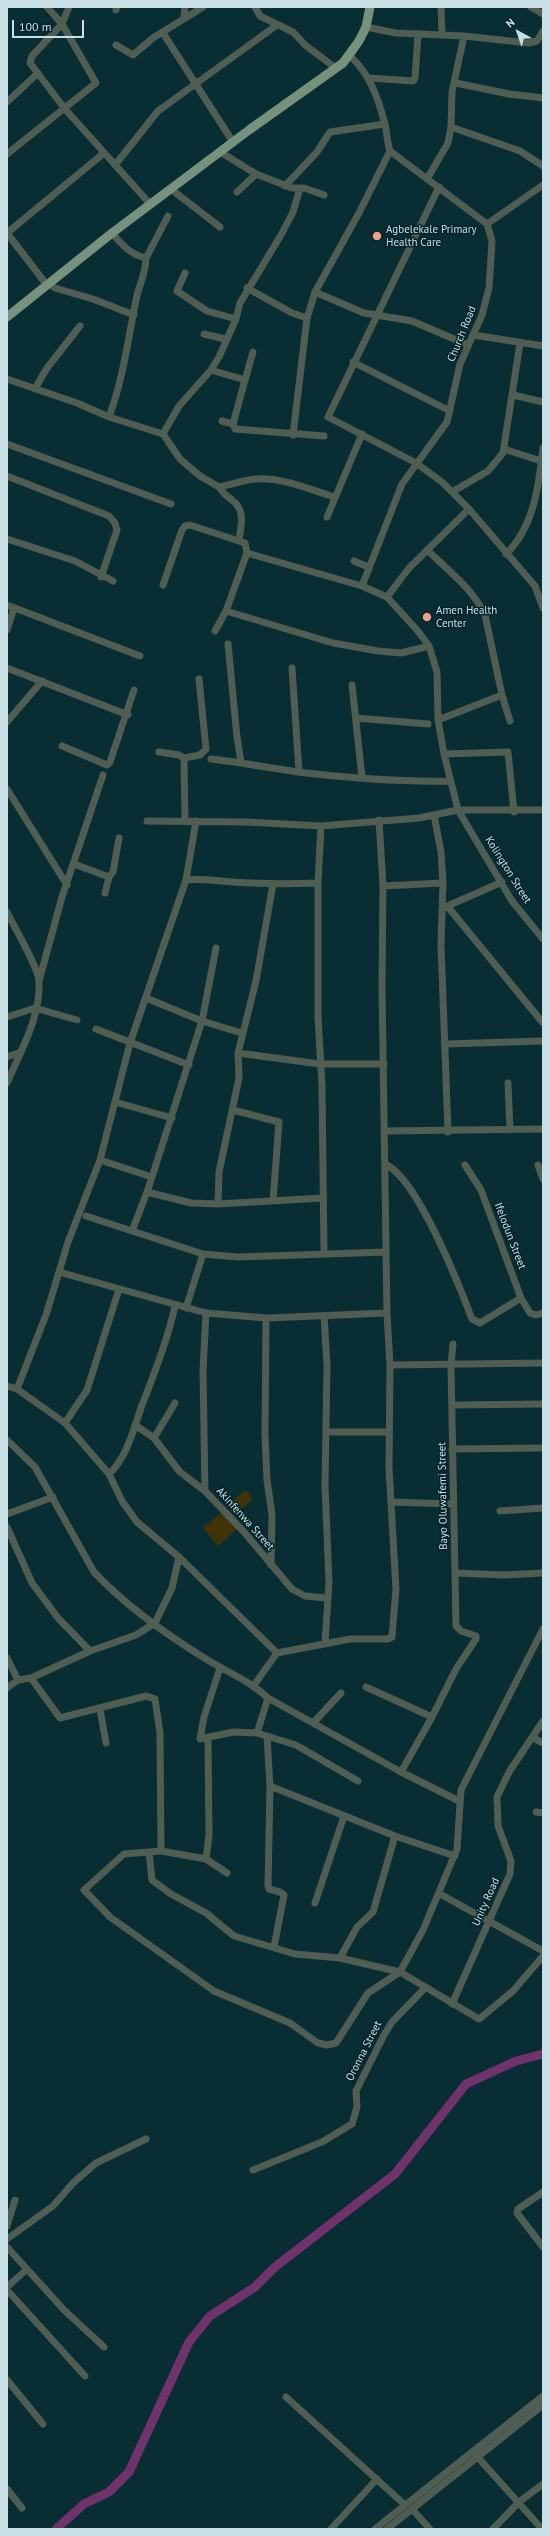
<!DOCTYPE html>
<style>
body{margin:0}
#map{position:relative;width:550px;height:2536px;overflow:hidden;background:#082d33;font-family:"PT Sans",sans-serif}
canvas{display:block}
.frame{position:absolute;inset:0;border:8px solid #c8e0e5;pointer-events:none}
.north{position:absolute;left:498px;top:12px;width:40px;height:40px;-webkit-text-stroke:3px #002329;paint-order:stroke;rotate:320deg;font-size:11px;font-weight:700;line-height:16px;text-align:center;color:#c8e0e5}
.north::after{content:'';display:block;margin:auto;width:14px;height:18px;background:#c8e0e5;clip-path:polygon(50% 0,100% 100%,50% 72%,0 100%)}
.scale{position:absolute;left:12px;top:20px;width:72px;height:18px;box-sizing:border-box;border:2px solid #c8e0e5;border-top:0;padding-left:5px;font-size:12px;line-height:14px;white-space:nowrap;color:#c8e0e5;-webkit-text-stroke:3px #002329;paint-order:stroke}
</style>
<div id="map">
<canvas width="550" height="2536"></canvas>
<div class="frame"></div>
<div class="north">N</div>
<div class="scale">100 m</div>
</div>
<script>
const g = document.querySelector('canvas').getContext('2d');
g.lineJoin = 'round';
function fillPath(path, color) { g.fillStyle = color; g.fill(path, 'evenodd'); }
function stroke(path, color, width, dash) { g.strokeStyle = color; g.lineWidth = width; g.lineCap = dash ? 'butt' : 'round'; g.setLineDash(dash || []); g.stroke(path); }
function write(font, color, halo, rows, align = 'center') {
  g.font = font + ' "PT Sans",sans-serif'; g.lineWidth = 3; g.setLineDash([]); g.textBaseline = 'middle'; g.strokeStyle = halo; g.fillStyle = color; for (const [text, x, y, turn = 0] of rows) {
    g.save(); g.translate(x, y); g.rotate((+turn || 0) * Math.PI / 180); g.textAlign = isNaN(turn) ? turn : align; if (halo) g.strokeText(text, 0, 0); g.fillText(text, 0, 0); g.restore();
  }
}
const green = new Path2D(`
 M246 1490 253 1499 234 1515 227 1505Z
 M222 1512 237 1529 218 1546 203 1528Z`);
const river = new Path2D(`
 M56 2529 84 2504 109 2492 129 2472 189 2342 210 2316 255 2287 275 2267 395 2174 466 2084 516 2061 543 2054`);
const minor = new Path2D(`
 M69 7 62 24 32 56 30 63 65 109 151 205
 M255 7 260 16 293 32 305 45 333 66
 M441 7 442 35
 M531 7 543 14
 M116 10 117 7
 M184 17 185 7
 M366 27 396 33 464 36 529 43 537 41 543 31
 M163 33 231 139
 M116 45 133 55 153 38 203 7
 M350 56C370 74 378 98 385 124 387 133 387 142 390 151L487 224 492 241 489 288 482 315 460 364 447 422 402 484 362 586
 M369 78 413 81 415 78 418 35
 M456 83 509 94 543 98
 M7 102 38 73
 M451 127 520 151 543 166
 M222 153 256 174 292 188H304L324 195
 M7 154 96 83 62 24 47 7
 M115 165 158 111 277 25
 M427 179 448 143 451 127 452 92 464 36
 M285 186 317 152 330 132 385 124
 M439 187 328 417 416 463 442 482 469 509 535 586 543 608
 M300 188 293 212 281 235 240 303 236 319 219 357 211 370 179 406 163 434 180 459 200 476 219 487C231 485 243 480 256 479 282 477 311 490 335 497
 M172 190 220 227
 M237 192 256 174
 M487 224 543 185
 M7 233 104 153
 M7 233 43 280
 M146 258 168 216
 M185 273 177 291 207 311 236 319
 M48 283 55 288 93 299 134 315
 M247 288 292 313 307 318
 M315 292 364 313 412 321 468 345
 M204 334 225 339
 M474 335 543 346
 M353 362 450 411
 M211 370 245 380 233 424 235 429 324 436
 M7 379 77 403 109 417 163 434
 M245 380 253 352
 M35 389 47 368 80 326
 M513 395 543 402
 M109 417C123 379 128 340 136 300 139 285 146 273 146 258 131 255 122 245 112 233
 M222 421 233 424
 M293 435 307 318 315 292 359 213 390 151
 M7 444 171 504
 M504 449 541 461
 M7 476 109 516 115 523 117 530 101 577
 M219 487C222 493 227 496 232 500 246 510 241 526 239 540
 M452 492 488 471 503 453 520 343
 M327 517 362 434
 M7 539 75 561 113 581
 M427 550C448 570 472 588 485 615L502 695 510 721
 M506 554C534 527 539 485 543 448
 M354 561 368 567
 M163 585 182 530 185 526 190 525 245 543 247 553 362 586 387 597 417 630 429 646 437 672 438 720 444 754 458 810 512 901 543 939
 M387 597 409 568 469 509
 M7 605 140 656
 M226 611 333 643 378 651 401 653 429 646
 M7 630 14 608
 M215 631 226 611 247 553
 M228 644 237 737 241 762
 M7 668 128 715
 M292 668 299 772
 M352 685 362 777
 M356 718 428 724
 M438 720 502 695
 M7 722 42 681
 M62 746 107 765 110 762 134 690
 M159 752 179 755 184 758
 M444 754 508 752 514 812
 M184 758 200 755 206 749 199 679
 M184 758 185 821
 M211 759C240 762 269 768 298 772 348 778 400 782 450 781
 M7 789 67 885
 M434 815 441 852 443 883 441 945 448 1132
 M147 821 246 822 321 826 419 818 458 810H543
 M321 826 318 883V1017L322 1085 324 1253
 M74 864 109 877 105 893
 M109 877 113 872 119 838
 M186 880C203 878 217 881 233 882 261 884 290 884 318 883
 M273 884 256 981 238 1053 320 1064H384
 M383 886 443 883
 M448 907 543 1023
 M443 908 502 882
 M7 912C14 927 38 967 39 981 41 1017 20 1052 7 1083
 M39 981 62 897 103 775
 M146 998 202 1021 216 948
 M7 1017 35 1008 77 1020
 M96 1029 189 1065
 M446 1044 543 1041
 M7 1057 21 1052
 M508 1083 510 1130
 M115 1102 172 1118
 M233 1110 279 1122 273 1201
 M384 1131 543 1129
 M100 1160 152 1177 147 1192
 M385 1164C417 1178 459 1285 472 1319L480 1323 521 1298
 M465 1165 481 1190 521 1298 530 1313 536 1315 543 1313
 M538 1165 543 1179
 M152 1177 202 1021 242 1033
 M218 1204 219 1172 239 1078 238 1053
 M86 1216 203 1254 238 1257 386 1252
 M134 1226 147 1192 191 1203 218 1204 323 1198
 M59 1272 206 1313 266 1318 387 1313
 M186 1308 203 1254
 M324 1316 327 1365 325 1486 329 1582 325 1643
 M266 1318 265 1434 267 1480 272 1515 271 1565
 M390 1365 543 1363
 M7 1386 17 1389 65 1423 109 1474 122 1501 137 1522 179 1557 277 1653
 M17 1389 46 1315 68 1242 100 1160 130 1043 186 880 196 821
 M452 1405 543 1404
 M65 1423 87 1390 119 1289
 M135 1425 154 1438 180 1472 205 1491 244 1532 292 1589 305 1596 326 1598
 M326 1432H389
 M154 1438 175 1403
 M7 1440 35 1467 94 1572C125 1605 167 1635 206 1659 227 1672 250 1681 268 1698L401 1772 459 1801
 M452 1449 543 1448
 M109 1474C127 1457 133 1431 141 1408 154 1374 167 1342 175 1306
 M205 1491 203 1371 206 1313
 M391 1502 453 1504
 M500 1511 543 1508
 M7 1514 53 1497
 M7 1527 32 1583 58 1618 90 1651
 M456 1573 504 1575 543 1573
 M7 1658 18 1680
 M220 1668 204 1717 200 1739 233 1732 257 1733 296 1745 358 1781
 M31 1678 60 1718 146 1696 155 1699 160 1733 161 1851
 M254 1685 277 1653 350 1639H388L392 1637 396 1589 389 1468 390 1365 387 1313 382 987 383 886 379 820
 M366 1687 432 1717
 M7 1688 18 1680 31 1678 90 1651 136 1635 155 1623 172 1588 179 1557
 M100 1709 106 1743
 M314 1722 341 1693
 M257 1733 268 1698
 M267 1736 270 1786 268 1886 269 1889 280 1892 284 1895 274 1947
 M208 1738 209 1835 206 1859 227 1873
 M533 1738 543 1743
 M401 1772 432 1717 456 1669 476 1639V1636L461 1631 456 1626 451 1365 453 1344
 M270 1786 395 1836 455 1856
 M536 1812 543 1813
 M149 1852 152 1880 171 1894 206 1913 234 1936 295 1954 340 1958 400 1972 479 2019 513 1991 543 1956
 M206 1859 161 1851 124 1854 84 1890 110 1917 214 1991 290 2023 318 2043 327 2045 336 2043 368 1993 400 1972 423 1930 457 1849 461 1790 543 1629
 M440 1894 543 1951
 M315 1903 344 1816
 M340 1958 357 1927 373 1912 395 1836
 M452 2004 510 1874 511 1861 498 1826 497 1797 509 1772 543 1721
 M253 2170 322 2142 352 2124 357 2107 356 2091 384 2035 392 2022 425 1988
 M543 2192 518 2209 517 2213 543 2247
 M7 2226 15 2200
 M7 2239 53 2206 73 2183 96 2163 146 2139
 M7 2247 64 2310 104 2347
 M7 2287 26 2270
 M7 2290 85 2376
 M7 2380 43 2424
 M286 2397 405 2505
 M474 2453 542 2529
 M7 2489 22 2508
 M412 2509 430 2529
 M331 2529 377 2479
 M375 2529 543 2396
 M387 2529 543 2405
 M493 2529 519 2502 543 2484`);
const major = new Path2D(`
 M7 317 112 233 249 130 343 63 359 41 366 27 370 7`);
const markers = [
 [377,236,5,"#f49d8d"],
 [427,617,5,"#f49d8d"]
];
const poiNames = [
 ["Agbelekale Primary",386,230],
 ["Health Care",386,243],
 ["Amen Health",436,611],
 ["Center",436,624]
];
const streetNames = [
 ["Church Road",462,334,-68],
 ["Kolington Street",508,870,58],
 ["Ifelodun Street",510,1236,69],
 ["Bayo Oluwafemi Street",443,1496,-91],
 ["Akinfenwa Street",245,1519,48],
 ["Unity Road",486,1902,-66],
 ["Oronna Street",364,2051,-63]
];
fillPath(green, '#413308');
stroke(river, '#70326a', 9);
stroke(minor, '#505d52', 7);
stroke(major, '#77927c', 9);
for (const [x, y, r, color] of markers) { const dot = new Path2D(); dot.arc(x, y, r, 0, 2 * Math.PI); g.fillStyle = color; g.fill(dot); stroke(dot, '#002329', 1.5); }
write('11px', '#c8e0e5', '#002329', poiNames, 'left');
write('11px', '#c8e0e5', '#002329', streetNames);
</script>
